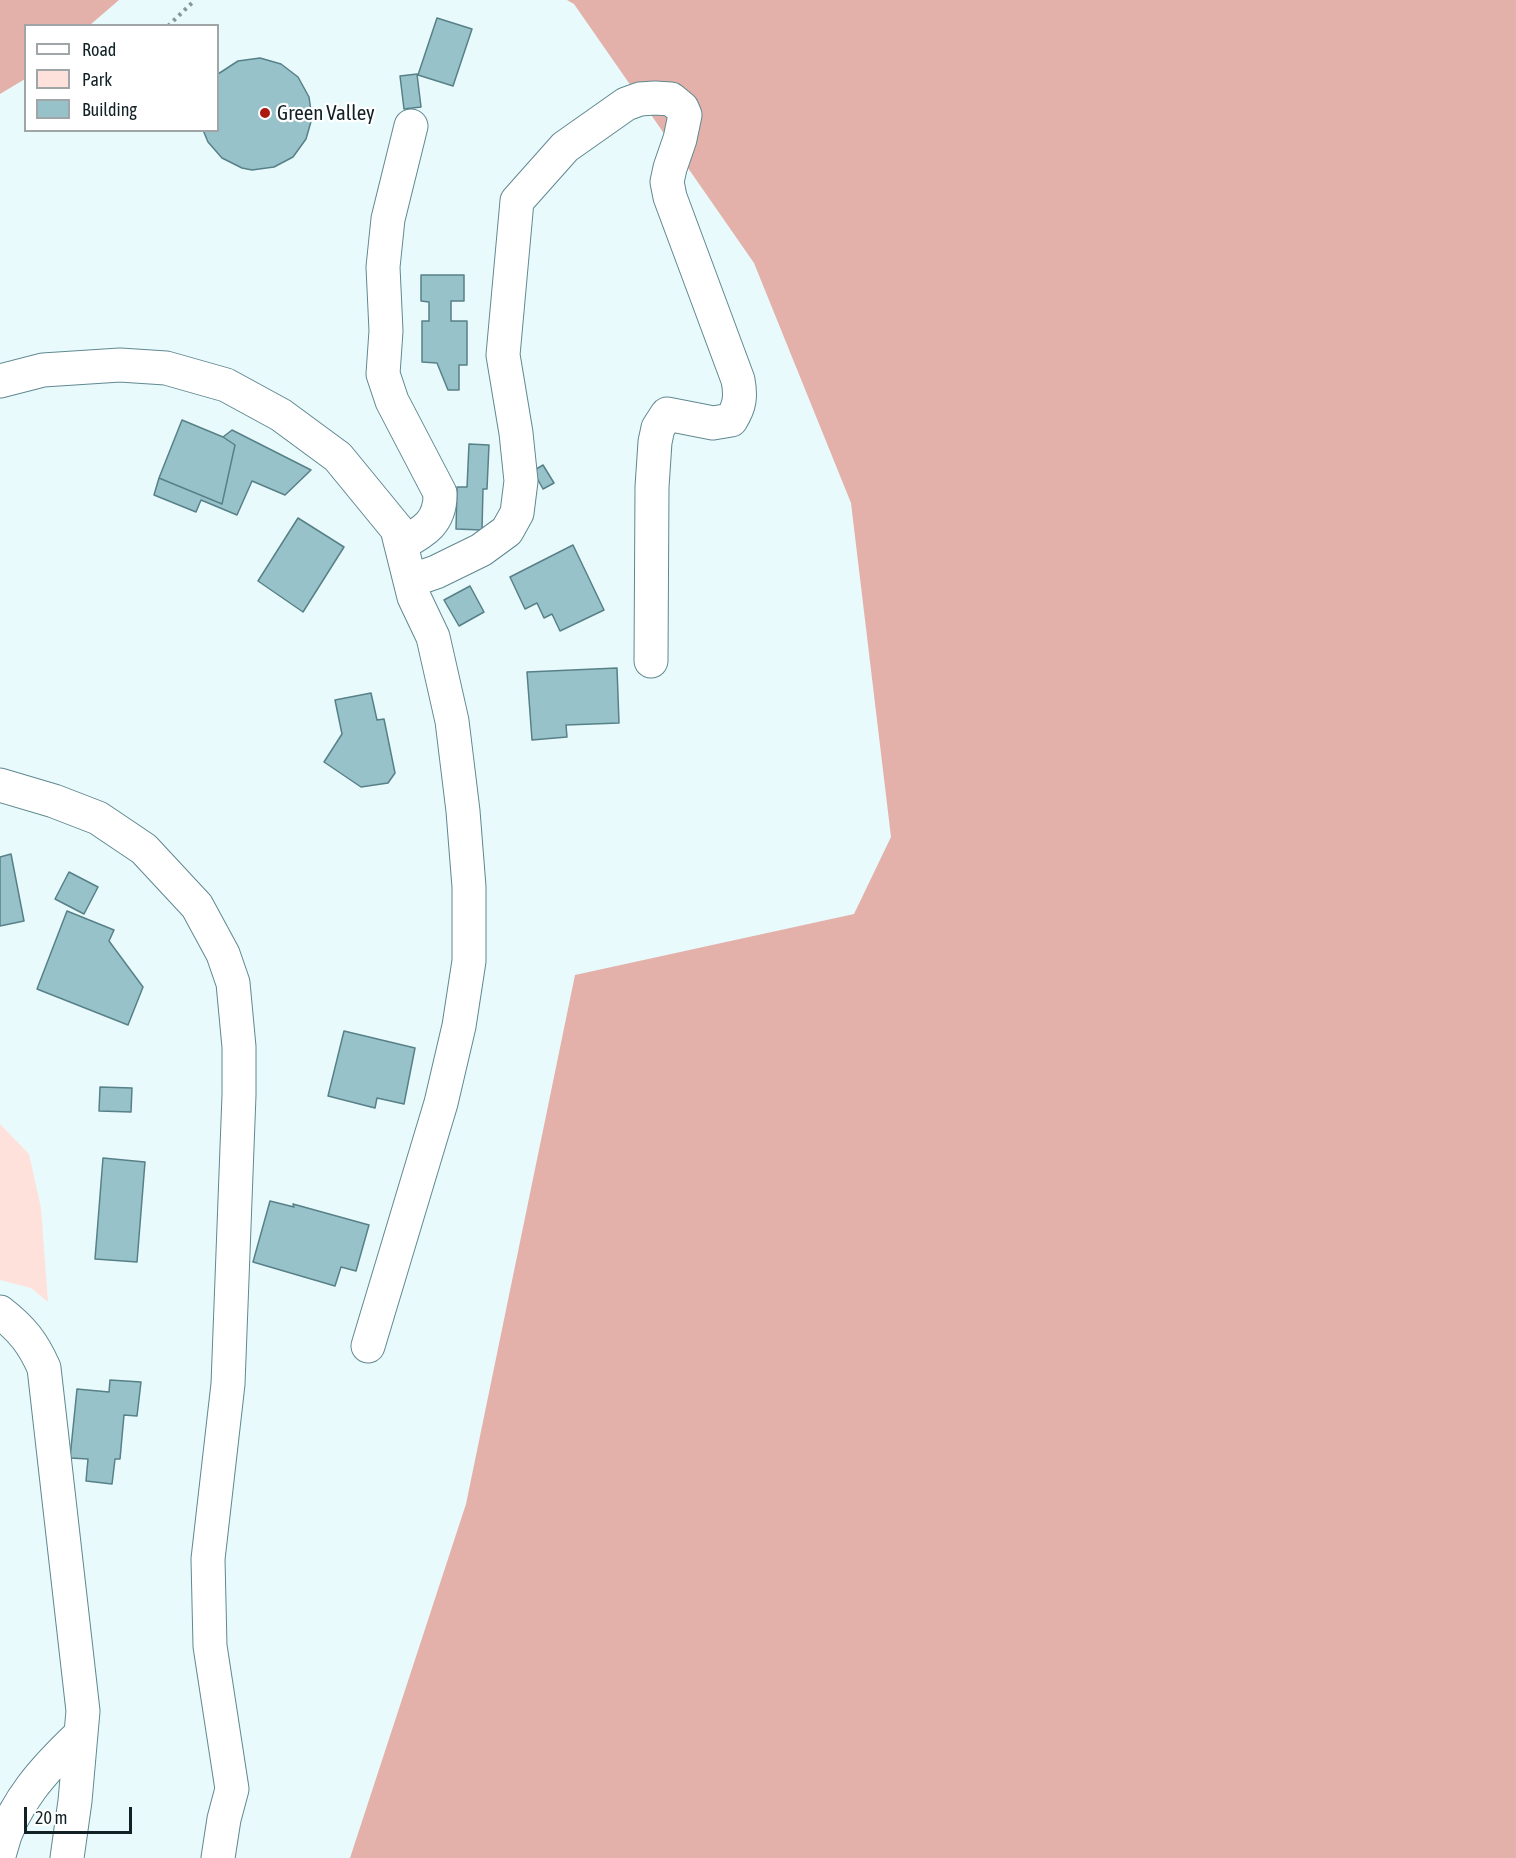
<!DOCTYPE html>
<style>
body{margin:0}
#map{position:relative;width:1516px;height:1858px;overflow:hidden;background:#e9fafd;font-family:"Asap Condensed",sans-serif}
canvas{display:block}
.legend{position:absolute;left:24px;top:24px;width:195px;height:108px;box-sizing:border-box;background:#fff;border:2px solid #a0a6a8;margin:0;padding:8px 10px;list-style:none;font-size:18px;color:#112125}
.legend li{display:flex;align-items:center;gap:12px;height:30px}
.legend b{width:30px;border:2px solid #a0a6a8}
.scale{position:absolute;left:24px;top:1807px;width:108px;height:27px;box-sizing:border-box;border:3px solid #112125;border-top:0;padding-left:8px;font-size:18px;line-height:21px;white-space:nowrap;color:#112125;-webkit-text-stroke:4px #fff;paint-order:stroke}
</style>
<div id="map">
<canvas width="1516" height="1858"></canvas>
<ul class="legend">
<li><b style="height:8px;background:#fff"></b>Road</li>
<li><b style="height:16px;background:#ffe1dc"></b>Park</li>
<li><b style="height:16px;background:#98c2ca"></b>Building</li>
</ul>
<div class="scale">20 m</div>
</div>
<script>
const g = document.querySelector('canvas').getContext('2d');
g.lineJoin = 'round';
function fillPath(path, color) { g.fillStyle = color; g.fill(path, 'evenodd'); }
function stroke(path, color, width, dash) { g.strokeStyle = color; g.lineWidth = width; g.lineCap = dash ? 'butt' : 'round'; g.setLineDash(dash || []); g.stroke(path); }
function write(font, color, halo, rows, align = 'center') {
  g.font = font + ' "Asap Condensed",sans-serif'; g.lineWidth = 4.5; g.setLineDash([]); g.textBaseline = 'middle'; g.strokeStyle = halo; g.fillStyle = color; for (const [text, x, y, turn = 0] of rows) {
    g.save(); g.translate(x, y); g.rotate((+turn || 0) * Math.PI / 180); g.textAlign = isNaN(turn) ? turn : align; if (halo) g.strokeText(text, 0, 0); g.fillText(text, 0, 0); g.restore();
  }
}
const green = new Path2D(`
 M0 1124 29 1154 41 1208 48 1302 31 1288 0 1280Z`);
const forest = new Path2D(`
 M0 0H119L90 25 26 26 25 79 0 94Z
 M567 0H1516V1858H350L466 1504 575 975 854 914 891 837 851 503 754 263 574 4Z`);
const building = new Path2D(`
 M437 18 472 29 453 86 418 75Z
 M260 58 281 64 298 77 309 97 312 118 306 139 293 157 274 167 252 170 242 168 222 158 208 142 203 130H218V74L238 61Z
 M417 74 421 107 404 109 400 76Z
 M421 275H464V301H451V321H467V365H459V390H448L437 363 422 362V321H429V302L421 301Z
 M182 420 223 437 235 445 222 504 159 478Z
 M232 430 311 470 285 495 252 481 237 515 201 500 196 512 154 495 159 478 222 504 235 445 223 437Z
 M469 444 489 445 487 489H483L482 530 456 529 457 487H467Z
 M543 465 554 483 543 489 533 471Z
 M298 518 344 547 303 612 258 581Z
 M573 545 604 610 560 631 552 614 544 618 537 603 525 609 510 577Z
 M470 586 484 612 459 626 444 600Z
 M617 668 619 723 566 725 567 737 532 740 527 672Z
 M371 693 377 720 384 719 395 773 388 783 361 787 324 762 342 734 335 700Z
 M11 854 24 921 0 926V857Z
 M69 872 98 887 84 914 55 899Z
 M67 911 114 930 109 941 143 987 128 1025 37 989Z
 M344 1031 415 1048 404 1104 377 1098 375 1108 328 1096Z
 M100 1087 132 1088 131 1112 99 1111Z
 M103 1158 145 1162 137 1262 95 1259Z
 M270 1201 294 1207 293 1204 369 1225 356 1271 341 1267 335 1286 253 1262Z
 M110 1380 141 1382 137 1416 124 1415 120 1459H115L112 1484 86 1481 88 1459 70 1458 77 1389 109 1392Z`);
const path = new Path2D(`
 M168 26 195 0`);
const minor = new Path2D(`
 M0 381 43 370 120 365 166 368 226 385 281 415 338 457 397 529 414 597 433 637 452 721 463 811 469 887V961L459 1026 441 1103 368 1346
 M401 544C424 532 441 522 440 493L392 401 383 374 386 331 383 267 388 219 411 126
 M410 581 436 572 481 550 507 531 517 513 521 481 516 433 503 355 517 201 565 147 626 104 640 99 655 98 671 99 682 108 685 115 680 139 670 168 667 182 670 197 738 380C741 396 740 406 731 420L713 423 667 414 658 428 655 442 652 487 651 661
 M0 785 54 801 98 818 144 849 197 906 223 954 233 983 239 1047V1095L228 1384 208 1559 210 1646 232 1789 224 1819 218 1858
 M0 1312C22 1329 33 1343 44 1368L83 1711 75 1801 67 1858
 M0 1852C11 1804 46 1767 81 1734`);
const markers = [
 [265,113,6,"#aa180e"]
];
const poiNames = [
 ["Green Valley",277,113]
];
fillPath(green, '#ffe1dc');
fillPath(forest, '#e3b1a9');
fillPath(building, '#98c2ca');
stroke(building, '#578087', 1.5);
stroke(minor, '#608890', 35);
stroke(path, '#86979a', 4, [3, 4.5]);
stroke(minor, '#fff', 33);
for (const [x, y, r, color] of markers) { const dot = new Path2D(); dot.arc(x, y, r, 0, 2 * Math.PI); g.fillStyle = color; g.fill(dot); stroke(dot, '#fff', 2); }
write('21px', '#112125', '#fff', poiNames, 'left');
</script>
